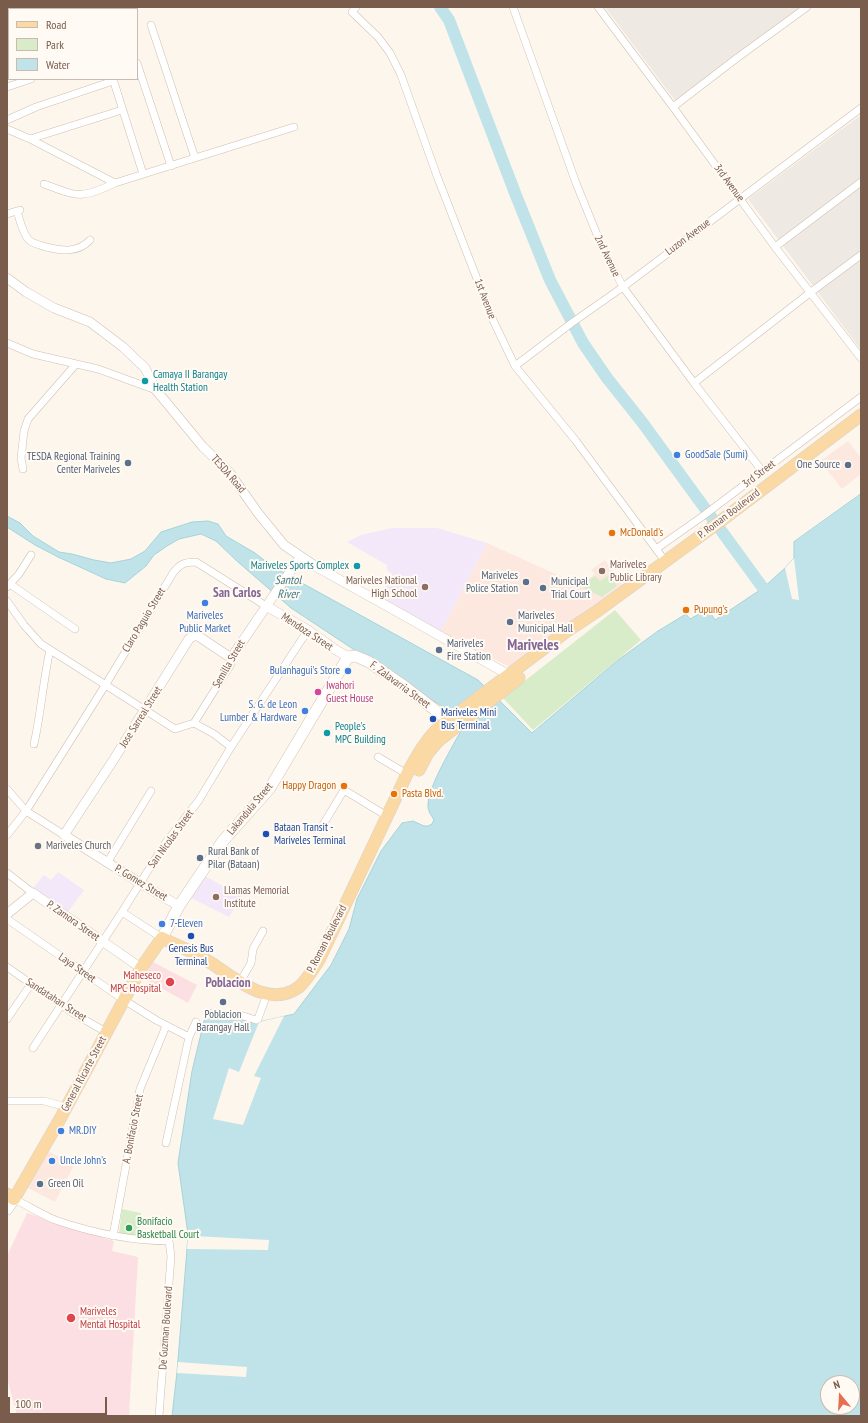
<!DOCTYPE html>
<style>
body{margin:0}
#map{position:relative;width:868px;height:1423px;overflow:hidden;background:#fdf6ec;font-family:"PT Sans Narrow",sans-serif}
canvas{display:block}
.frame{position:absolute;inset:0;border:8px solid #7a5c4d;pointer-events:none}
.legend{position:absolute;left:8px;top:8px;width:130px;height:72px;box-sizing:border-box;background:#fffaf3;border:1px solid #cabbb1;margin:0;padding:5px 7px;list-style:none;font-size:12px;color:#7a5c4d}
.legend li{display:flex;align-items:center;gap:8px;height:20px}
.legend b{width:20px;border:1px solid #cabbb1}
.north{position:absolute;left:820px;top:1375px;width:40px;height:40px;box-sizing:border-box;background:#fffaf3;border:1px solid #cabbb1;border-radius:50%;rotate:342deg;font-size:11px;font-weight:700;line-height:16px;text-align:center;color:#7a5c4d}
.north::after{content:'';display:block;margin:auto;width:14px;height:18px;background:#e76f51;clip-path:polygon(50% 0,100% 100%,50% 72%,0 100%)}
.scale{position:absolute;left:8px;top:1397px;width:99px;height:18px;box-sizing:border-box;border:2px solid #7a5c4d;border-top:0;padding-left:5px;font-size:12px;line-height:14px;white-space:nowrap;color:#7a5c4d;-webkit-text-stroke:3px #fffaf3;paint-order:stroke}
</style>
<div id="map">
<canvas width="868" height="1423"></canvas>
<div class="frame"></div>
<ul class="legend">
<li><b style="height:5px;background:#fbd9a5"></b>Road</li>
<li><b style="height:11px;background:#d8ecc9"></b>Park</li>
<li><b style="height:11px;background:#bfe3e8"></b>Water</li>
</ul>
<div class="north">N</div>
<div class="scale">100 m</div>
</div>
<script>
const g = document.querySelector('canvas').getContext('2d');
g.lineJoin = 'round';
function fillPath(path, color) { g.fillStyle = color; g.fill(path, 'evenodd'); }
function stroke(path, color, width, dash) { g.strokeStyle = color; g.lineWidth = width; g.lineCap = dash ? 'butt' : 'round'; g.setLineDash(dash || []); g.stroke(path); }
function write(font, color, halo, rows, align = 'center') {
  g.font = font + ' "PT Sans Narrow",sans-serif'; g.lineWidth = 4; g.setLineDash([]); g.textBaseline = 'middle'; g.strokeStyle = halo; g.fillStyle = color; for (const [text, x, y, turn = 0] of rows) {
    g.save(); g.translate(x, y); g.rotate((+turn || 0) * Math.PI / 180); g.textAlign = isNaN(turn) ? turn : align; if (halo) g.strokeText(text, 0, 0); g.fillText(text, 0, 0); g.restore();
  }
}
const commercial = new Path2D(`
 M848 441 861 458V474L842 489 820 461Z
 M487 543 573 582 590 578 595 574 591 570 605 560 623 585 512 668 440 633Z
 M46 1150 74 1165 55 1202 26 1187Z`);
const industrial = new Path2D(`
 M605 7H804L677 103Z
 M861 115V350L748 199Z`);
const education = new Path2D(`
 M392 528H437L487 543 440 633 378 599 393 575 387 570V565L347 542 361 535Z
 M58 872 84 890 67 913 33 888 44 875 51 880Z
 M205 876 241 896 229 917 191 898Z`);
const medical = new Path2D(`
 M153 962 197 985 188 1003 143 978Z
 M27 1213 114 1241 112 1251 138 1257 129 1416H17L7 1378V1256Z`);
const green = new Path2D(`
 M609 575 617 586 602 597 573 583 591 579 595 576 600 581Z
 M615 610 641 640 533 730 503 698Z
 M122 1209 141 1213 138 1237 119 1234Z`);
const water = new Path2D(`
 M861 494V1416H172L177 1372 187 1249 188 1234 178 1163 192 1071 207 1009 259 1022 294 1014 331 965 349 929 357 899 381 851 402 823 413 821 424 826H428L432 824 434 820C431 815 428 811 428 806 427 788 454 744 463 727L451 711 418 692 291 608 238 562 216 541 201 534 179 539 167 546 154 555 146 566 125 583 106 579 58 557 35 545 7 527V516L20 523 33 536 59 552 72 554 94 560 111 563 131 559 145 551 161 532 192 522 208 521 218 524 226 536 255 553 273 567 478 680 506 707 532 733 618 660 658 631 686 614 690 619 708 609 715 620 763 588 785 568 794 558V542ZM828 1383H852V1407H828Z`);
const pier = new Path2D(`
 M794 558 799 600 792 599 785 568Z
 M284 1016 254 1076 261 1078 243 1125 213 1119 229 1068 239 1072 259 1022Z
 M188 1234 195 1236 269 1240 268 1250 187 1249Z
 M178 1362 247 1367 246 1377 177 1373Z`);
const river = new Path2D(`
 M440 7 449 20 515 193 550 280 583 343 607 378 642 422 763 588`);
const minor = new Path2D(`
 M89 7 90 9
 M118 7 119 9
 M356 7 352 12 378 37 390 53 401 75 437 176 493 320 515 366 576 441 665 561
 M513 7 576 183 602 247 623 287 694 383 763 472
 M598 7 673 107 775 247 861 358
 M74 9 80 7
 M151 25 195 158
 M7 31H9
 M7 59H9
 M137 63 171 166
 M113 79 143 174
 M7 87 31 79
 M673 107 737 58 807 7
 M7 120 36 107 113 81
 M7 129 30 139 115 183 294 127
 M30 139 122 110
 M44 184C78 197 81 199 115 183
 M17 211C20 220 22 233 29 240 33 244 41 245 46 247 62 251 78 253 90 240
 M7 214 20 210
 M775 247 861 182
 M7 343 33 354 98 369 156 390
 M515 366 573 322 623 287 861 108
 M694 383 811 292 861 255
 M23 469 21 458 24 431 28 419 76 364
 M656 549 703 516 861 397
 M10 584 75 629
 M7 587 19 574 31 555
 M7 601 24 625 41 644 175 729 194 723 214 734 231 747
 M194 723 231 664V658
 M34 744C41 713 43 681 50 650
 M378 757 407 774
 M7 789 26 811 64 835
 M321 828 344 790 387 816
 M7 835 26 811 106 684 173 573C180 564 184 562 196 562L266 606
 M107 863 151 791
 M7 873 33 893
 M122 912 162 938
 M7 919 124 1000 156 1020 189 1037
 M7 967 73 1013 106 1032
 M240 982 251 963 253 949 263 931
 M240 1015 256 1020 258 1019 267 994
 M7 1019 31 984
 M33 1048 122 912 164 845 199 800 231 747 308 630
 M7 1101H44L67 1107
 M166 1143 189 1037 196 1022
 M14 1199C29 1206 43 1216 58 1221 94 1233 131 1241 169 1241L171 1256 159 1416
 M113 1236 140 1089 166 1026`);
const tertiary = new Path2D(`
 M7 278 26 292 54 308 90 322 123 347 145 368 156 390 203 447 229 472 258 513 284 545 315 566 403 615 509 675
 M266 606 308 630 336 650 348 657
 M179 906 140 883 64 835 114 759 189 639 193 636H198L231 658 300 557
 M7 914 33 893 141 968`);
const secondary = new Path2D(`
 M162 938 179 906 222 842 270 788 348 657 355 656 360 658 369 662 404 686 448 720
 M7 1209 14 1199`);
const primary = new Path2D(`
 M419 770 428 753 438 741 519 678
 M7 1194 14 1199 60 1119 141 968 162 938C178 946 196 953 211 963 236 979 269 1009 299 987 307 980 313 969 319 960L408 772C417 756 425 741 438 728L567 631 596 612 722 520 861 415`);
const markers = [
 [145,381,4,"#0f9aa8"],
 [677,455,4,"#3f7fe0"],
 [128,463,4,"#5c6f8a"],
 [848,465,4,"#5c6f8a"],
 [612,533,4,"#e8710a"],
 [357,566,4,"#0f9aa8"],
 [602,571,4,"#8d6e63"],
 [526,582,4,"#5c6f8a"],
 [425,587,4,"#8d6e63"],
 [543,588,4,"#5c6f8a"],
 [205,603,4,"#3f7fe0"],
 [686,610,4,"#e8710a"],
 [510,622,4,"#5c6f8a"],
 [439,650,4,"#5c6f8a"],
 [348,671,4,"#3f7fe0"],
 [318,692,4,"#d1479c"],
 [305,711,4,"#3f7fe0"],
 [433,719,4,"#1a4fb4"],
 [327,733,4,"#0f9aa8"],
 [344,786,4,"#e8710a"],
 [394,794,4,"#e8710a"],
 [266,834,4,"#1a4fb4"],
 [38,846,4,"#6b7280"],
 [200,858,4,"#5c6f8a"],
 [216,897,4,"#8d6e63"],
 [162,924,4,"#3f7fe0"],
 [191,936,4,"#1a4fb4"],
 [170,982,5,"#e0444e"],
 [223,1002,4,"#5c6f8a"],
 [61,1131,4,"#3f7fe0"],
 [52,1161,4,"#3f7fe0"],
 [40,1184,4,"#5c6f8a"],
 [129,1228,4,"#2e9e5b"],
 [71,1318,5,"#e0444e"]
];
const streetNames = [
 ["3rd Avenue",729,183,54],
 ["Luzon Avenue",688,237,-37],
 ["2nd Avenue",607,256,64],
 ["1st Avenue",485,299,69],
 ["TESDA Road",228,474,49],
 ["3rd Street",759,474,-37],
 ["P. Roman Boulevard",729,514,-37],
 ["Claro Paguio Street",144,620,-59],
 ["Mendoza Street",307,632,33],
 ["Semilla Street",229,664,-60],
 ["F. Zalavarria Street",400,685,36],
 ["Jose Sarreal Street",141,717,-58],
 ["Lakandula Street",250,809,-50],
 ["San Nicolas Street",171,839,-54],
 ["P. Gomez Street",141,883,31],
 ["P. Zamora Street",73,921,35],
 ["P. Roman Boulevard",327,939,-63],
 ["Laya Street",77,968,35],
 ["Sandatahan Street",56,1000,33],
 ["General Ricarte Street",84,1074,-62],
 ["A. Bonifacio Street",133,1129,-79],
 ["De Guzman Boulevard",166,1328,-86]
];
const cultureNames = [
 ["Camaya II Barangay",153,375],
 ["Health Station",153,388],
 ["Mariveles Sports Complex",349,566,"right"],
 ["People's",335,727],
 ["MPC Building",335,740]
];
const shopNames = [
 ["GoodSale (Sumi)",685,455],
 ["Mariveles",205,616,"center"],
 ["Public Market",205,629,"center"],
 ["Bulanhagui's Store",340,671,"right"],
 ["S. G. de Leon",297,705,"right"],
 ["Lumber & Hardware",297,718,"right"],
 ["7-Eleven",170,924],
 ["MR.DIY",69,1131],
 ["Uncle John's",60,1161]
];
const serviceNames = [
 ["TESDA Regional Training",120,457,"right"],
 ["Center Mariveles",120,470,"right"],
 ["One Source",840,465,"right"],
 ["Mariveles",518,576,"right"],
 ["Police Station",518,589,"right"],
 ["Municipal",551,582],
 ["Trial Court",551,595],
 ["Mariveles",518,616],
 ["Municipal Hall",518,629],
 ["Mariveles",447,644],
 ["Fire Station",447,657],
 ["Rural Bank of",208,852],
 ["Pilar (Bataan)",208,865],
 ["Poblacion",223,1015,"center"],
 ["Barangay Hall",223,1028,"center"],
 ["Green Oil",48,1184]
];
const foodNames = [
 ["McDonald's",620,533],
 ["Pupung's",694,610],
 ["Happy Dragon",336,786,"right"],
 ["Pasta Blvd.",402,794]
];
const educationNames = [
 ["Mariveles",610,565],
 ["Public Library",610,578],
 ["Mariveles National",417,581,"right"],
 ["High School",417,594,"right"],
 ["Llamas Memorial",224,891],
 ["Institute",224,904]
];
const hotelNames = [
 ["Iwahori",326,686],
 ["Guest House",326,699]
];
const transitNames = [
 ["Mariveles Mini",441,713],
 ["Bus Terminal",441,726],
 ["Bataan Transit -",274,828],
 ["Mariveles Terminal",274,841],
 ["Genesis Bus",191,949,"center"],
 ["Terminal",191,962,"center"]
];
const worshipNames = [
 ["Mariveles Church",46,846]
];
const healthNames = [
 ["Maheseco",161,976],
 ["MPC Hospital",161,989],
 ["Mariveles",80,1312,"left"],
 ["Mental Hospital",80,1325,"left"]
];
const leisureNames = [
 ["Bonifacio",137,1222],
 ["Basketball Court",137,1235]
];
const waterNames = [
 ["Santol",288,581],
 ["River",288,595]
];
const quarterNames = [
 ["San Carlos",237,593],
 ["Poblacion",228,983]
];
const districtNames = [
 ["Mariveles",533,646]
];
fillPath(commercial, '#fde8e0');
fillPath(industrial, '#efe9e4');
fillPath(education, '#f3e8fa');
fillPath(medical, '#fbdfe3');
fillPath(green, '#d8ecc9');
fillPath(water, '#bfe3e8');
stroke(water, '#a5d3da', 1);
fillPath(pier, '#fdf6ec');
stroke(river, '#bfe3e8', 12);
stroke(minor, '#d1beb0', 8);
stroke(tertiary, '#d1beb0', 10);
stroke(secondary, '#d6c0b0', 12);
stroke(primary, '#dad1cd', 13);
stroke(minor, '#fff', 7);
stroke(tertiary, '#fff', 9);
stroke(secondary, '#fff', 11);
stroke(primary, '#fbd9a5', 12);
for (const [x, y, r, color] of markers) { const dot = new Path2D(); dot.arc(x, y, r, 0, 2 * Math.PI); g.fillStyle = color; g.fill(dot); stroke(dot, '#fffaf3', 1.5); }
write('11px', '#7a5c4d', '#fffaf3', streetNames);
write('11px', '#0d838f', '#fffaf3', cultureNames, 'left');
write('11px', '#366cbe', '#fffaf3', shopNames, 'left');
write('11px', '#4e5e75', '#fffaf3', serviceNames, 'left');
write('11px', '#c56008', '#fffaf3', foodNames, 'left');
write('11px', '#785e54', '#fffaf3', educationNames, 'left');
write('11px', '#b23c85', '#fffaf3', hotelNames, 'left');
write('11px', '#164399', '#fffaf3', transitNames, 'left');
write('11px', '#5b616d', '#fffaf3', worshipNames, 'left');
write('11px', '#be3a42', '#fffaf3', healthNames, 'right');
write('11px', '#27864d', '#fffaf3', leisureNames, 'left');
write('italic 12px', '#437c86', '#fffaf3', waterNames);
write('bold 13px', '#846695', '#fffaf3', quarterNames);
write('bold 15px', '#846695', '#fffaf3', districtNames);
</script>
